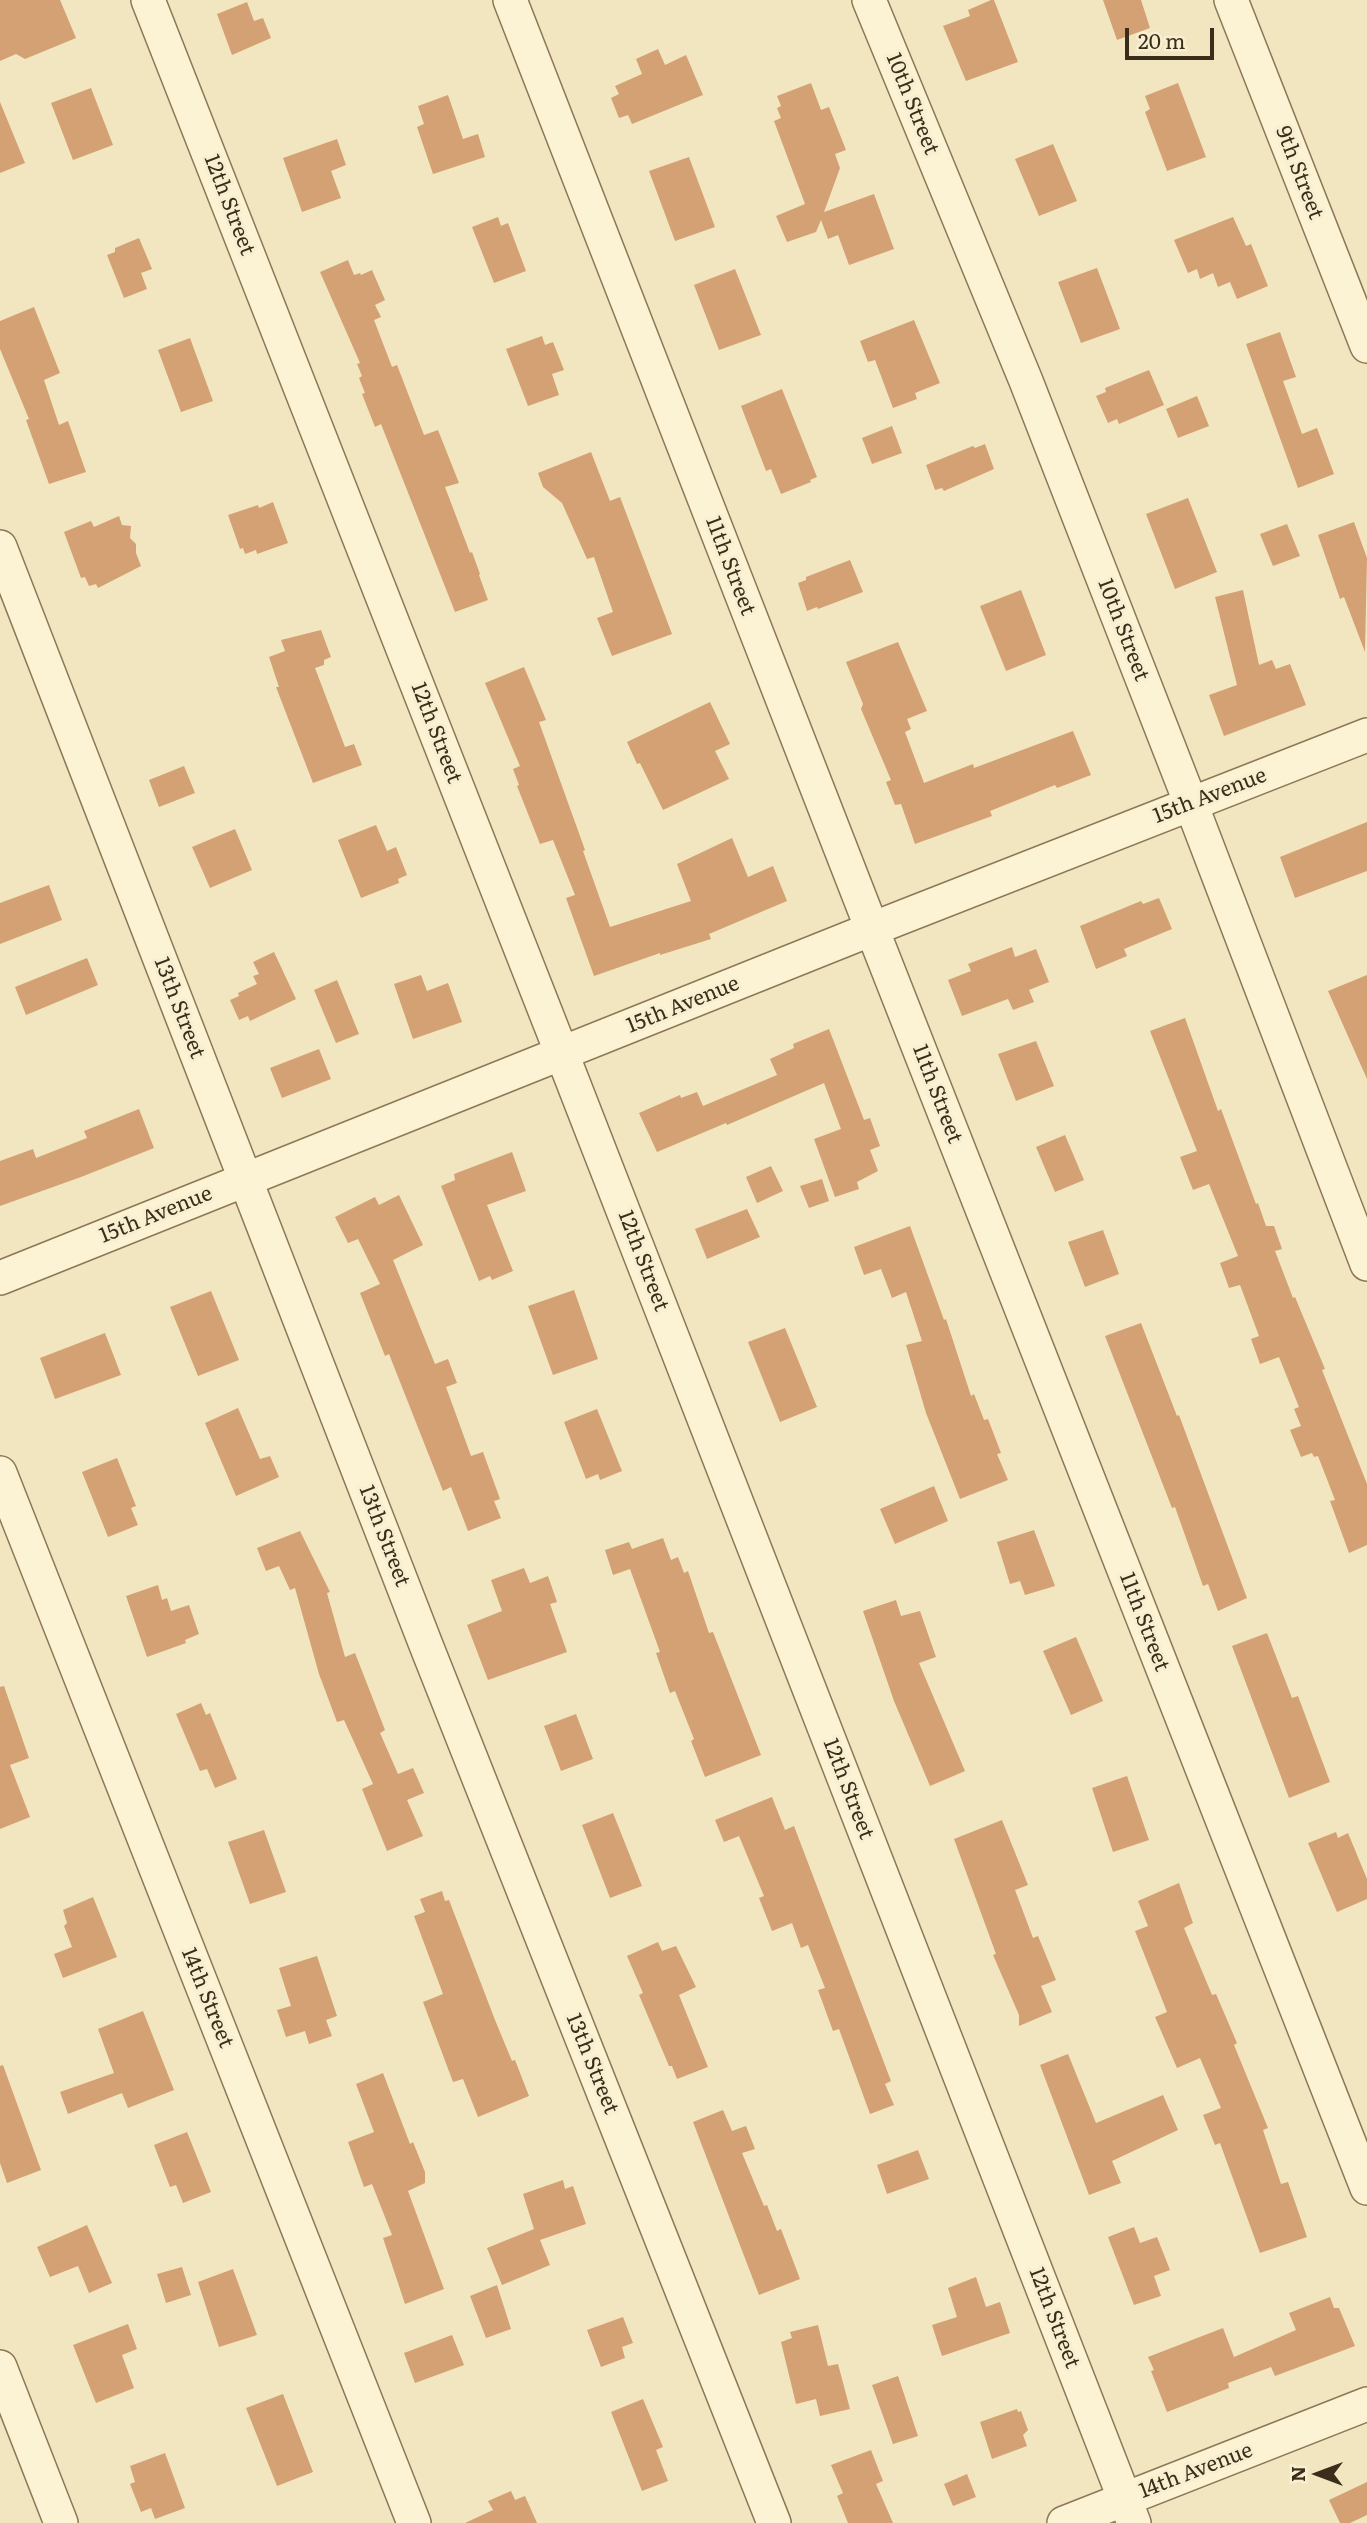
<!DOCTYPE html>
<style>
body{margin:0}
#map{position:relative;width:1367px;height:2523px;overflow:hidden;background:#f2e6c0;font-family:Literata,serif}
canvas{display:block}
.north{position:absolute;left:1283px;top:2439px;width:70px;height:70px;-webkit-text-stroke:5px #f8efd0;paint-order:stroke;rotate:270deg;font-size:19px;font-weight:700;line-height:28px;text-align:center;color:#3b2d1c}
.north::after{content:'';display:block;margin:auto;width:24px;height:32px;background:#3b2d1c;clip-path:polygon(50% 0,100% 100%,50% 72%,0 100%)}
.scale{position:absolute;left:1125px;top:28px;width:89px;height:32px;box-sizing:border-box;border:4px solid #3b2d1c;border-top:0;padding-left:9px;font-size:21px;line-height:24px;white-space:nowrap;color:#3b2d1c;-webkit-text-stroke:5px #f8efd0;paint-order:stroke}
</style>
<div id="map">
<canvas width="1367" height="2523"></canvas>
<div class="north">N</div>
<div class="scale">20 m</div>
</div>
<script>
const g = document.querySelector('canvas').getContext('2d');
g.lineJoin = 'round';
function fillPath(path, color) { g.fillStyle = color; g.fill(path, 'evenodd'); }
function stroke(path, color, width, dash) { g.strokeStyle = color; g.lineWidth = width; g.lineCap = dash ? 'butt' : 'round'; g.setLineDash(dash || []); g.stroke(path); }
function write(font, color, halo, rows, align = 'center') {
  g.font = font + ' Literata,serif'; g.lineWidth = 6; g.setLineDash([]); g.textBaseline = 'middle'; g.strokeStyle = halo; g.fillStyle = color; for (const [text, x, y, turn = 0] of rows) {
    g.save(); g.translate(x, y); g.rotate((+turn || 0) * Math.PI / 180); g.textAlign = isNaN(turn) ? turn : align; if (halo) g.strokeText(text, 0, 0); g.fillText(text, 0, 0); g.restore();
  }
}
const building = new Path2D(`
 M0 0H60L76 38 25 59 16 54 0 61Z
 M991 0H994L1018 62 966 81 943 26 970 16 968 10Z
 M1103 0H1141L1150 28 1117 40Z
 M247 2 254 21 263 18 271 38 232 55 217 14Z
 M658 49 665 65 686 55 703 95 632 124 628 115 619 118 611 98 619 94 615 86 642 74 636 59Z
 M811 83 821 110 829 107 846 150 835 154 840 168 824 212 874 194 894 249 849 265 838 235 828 239 821 220 816 232 787 242 776 216 805 204 774 121 781 118 777 108 781 106 777 96Z
 M1178 83 1206 157 1167 171 1145 112 1150 109 1145 96Z
 M91 88 113 145 73 160 51 103Z
 M448 95 463 139 478 134 485 157 433 174 417 127 424 124 418 106Z
 M0 102 25 163 0 173Z
 M337 139 346 165 331 171 341 198 302 212 283 158Z
 M1053 144 1077 201 1039 216 1015 159Z
 M689 157 715 227 675 241 649 171Z
 M498 217 501 226 508 223 526 271 494 283 472 227Z
 M1233 217 1246 246 1251 244 1268 286 1237 299 1230 282 1218 287 1213 273 1200 279 1197 269 1188 273 1174 240Z
 M139 238 152 269 141 273 147 289 124 298 107 255 115 252V248Z
 M348 260 354 275 360 273 361 275 372 270 385 300 375 305 381 317 374 320 392 367 397 365 424 435 438 430 459 483 445 487 470 553 472 552 480 574 479 575 488 600 455 612 381 424 375 427 362 394 365 393 359 378 362 376 357 364 360 363 320 272Z
 M1097 268 1120 329 1081 343 1058 282Z
 M735 269 761 335 719 350 694 285Z
 M34 307 60 373 44 380 59 425 68 421 86 472 49 484 26 420 29 419 0 349V321Z
 M914 320 940 383 915 393 917 399 893 408 875 360 868 362 860 341Z
 M1280 332 1296 377 1283 381 1302 434 1317 428 1334 474 1298 488 1246 344Z
 M542 336 545 345 553 342 564 370 552 374 559 395 528 406 506 349Z
 M190 338 213 401 181 412 158 350Z
 M1149 370 1164 405 1119 424 1117 419 1108 423 1096 396 1106 392 1105 388Z
 M782 389 817 477 810 480 811 482 781 494 771 469 766 471 741 406Z
 M1197 396 1209 426 1178 438 1166 409Z
 M892 426 902 453 872 464 862 438Z
 M985 444 994 469 944 491 942 488 935 490 926 465 973 446 975 448Z
 M591 452 610 501 620 497 672 634 612 656 597 618 613 612 594 557 587 559 562 503 543 487 538 473Z
 M1188 498 1217 572 1175 589 1146 514Z
 M273 502 288 543 257 554 256 550 245 554 243 548 240 549 228 515 258 505 259 508Z
 M119 516 122 525 131 526 130 538 136 544V553L141 566 98 588 96 584 89 586 85 577 81 578 64 532 91 521 94 527Z
 M1354 522 1367 558 1365 652 1344 597 1340 599 1318 535Z
 M1287 524 1300 556 1273 566 1260 534Z
 M850 560 863 592 818 609 817 607 807 611 798 583 806 580V577Z
 M1021 590 1046 655 1006 671 980 606Z
 M1243 590 1259 665 1272 660 1276 669 1290 664 1306 705 1224 736 1209 695 1237 685 1215 597Z
 M321 630 331 657 324 660V665L315 668 345 747 354 744 362 765 313 783 276 687H279L269 657 285 651 281 640Z
 M898 642 927 711 907 719 911 729 905 732 924 783 973 764 974 768 1073 731 1091 775 1057 788 1055 785 990 811 992 816 915 844 901 804 895 805 886 782 891 780 861 709 863 704 846 662Z
 M524 667 546 720 539 722 585 850 583 851 610 927 691 901 677 864 732 838 748 877 773 866 787 901 709 934 711 939 660 955V953L594 976 566 898 575 895 553 840 540 844 517 786 519 785 513 769 520 766 485 683Z
 M710 702 730 744 715 751 729 779 663 810 640 763 637 764 627 742Z
 M184 766 195 793 159 807 149 780Z
 M1367 822V871L1295 898 1280 857Z
 M376 825 387 851 396 847 407 875 398 879 399 883 361 898 338 840Z
 M235 829 252 870 210 888 192 847Z
 M49 885 62 920 0 944V903Z
 M1159 898 1172 929 1124 949 1127 956 1096 969 1080 926 1141 901 1143 904Z
 M1012 947 1015 957 1036 949 1049 982 1029 990 1034 1002 1013 1010 1008 999 962 1016 948 980 971 971 968 964Z
 M274 952 296 999 250 1021 248 1016 239 1020 230 1000 239 996 238 993 257 984 253 976 259 974 253 962Z
 M87 958 98 985 26 1015 15 987Z
 M421 975 427 991 448 983 462 1022 413 1039 394 984Z
 M1367 975V1079L1328 991Z
 M337 980 359 1034 336 1043 314 990Z
 M1185 1018 1218 1111 1221 1109 1256 1204 1258 1203 1266 1226H1274L1282 1249 1275 1251 1293 1298 1295 1297 1325 1369 1322 1370 1367 1484V1545L1349 1553 1330 1501 1335 1500 1318 1456 1314 1457 1312 1453 1301 1457 1290 1430 1301 1426 1294 1409 1299 1407 1279 1357 1260 1364 1251 1339 1259 1336 1240 1285 1229 1288 1220 1263 1238 1256 1209 1184 1193 1190 1180 1157 1197 1151 1150 1031Z
 M829 1029 864 1120 870 1118 880 1146 870 1150 878 1171 857 1182 859 1189 835 1197 814 1139 841 1129 824 1083 727 1125 726 1123 657 1152 639 1113 680 1095 681 1098 697 1092 703 1106 777 1075 770 1059 794 1048 793 1044Z
 M1036 1041 1054 1086 1016 1101 998 1054Z
 M319 1049 331 1079 282 1098 270 1068Z
 M139 1109 154 1148 81 1177 0 1206V1161L33 1149 36 1158 87 1138 84 1131Z
 M1065 1135 1084 1180 1055 1192 1036 1147Z
 M512 1152 526 1191 487 1205 513 1271 492 1280 490 1276 479 1281 441 1186 455 1180 454 1174Z
 M771 1166 783 1191 757 1203 746 1177Z
 M822 1179 829 1201 809 1208 800 1186Z
 M399 1195 423 1245 393 1260 435 1364 448 1359 457 1383 446 1387 471 1456 483 1452 500 1499 494 1501 501 1518 468 1531 451 1487 443 1491 389 1354 385 1356 360 1293 380 1284 358 1239 348 1243 335 1217 375 1197 379 1205Z
 M747 1209 760 1237 707 1259 695 1229Z
 M910 1226 944 1320 946 1319 971 1396 974 1394 984 1420 988 1419 1001 1453 997 1454 1008 1480 960 1499 926 1413 906 1345 922 1341 906 1292 892 1298 881 1269 864 1275 854 1247Z
 M1103 1230 1119 1274 1085 1287 1068 1242Z
 M574 1290 598 1359 553 1375 528 1306Z
 M211 1291 239 1360 198 1376 170 1307Z
 M1141 1323 1177 1416 1179 1415 1247 1598 1218 1611 1208 1584 1203 1586 1175 1507 1172 1508 1105 1336Z
 M785 1328 817 1407 780 1422 748 1342Z
 M105 1333 121 1375 55 1399 40 1358Z
 M238 1408 260 1459 270 1456 279 1477 236 1496 205 1423Z
 M597 1409 622 1471 600 1480 598 1474 586 1479 564 1422Z
 M117 1458 136 1506 131 1508 138 1525 108 1537 82 1472Z
 M934 1486 948 1521 895 1544 880 1509Z
 M1034 1530 1055 1586 1025 1595 1020 1581 1010 1584 997 1542Z
 M300 1531 330 1592 327 1593 345 1657 355 1653 385 1730 380 1733 398 1774 413 1768 424 1793 407 1800 423 1836 387 1851 362 1789 373 1784 344 1720 337 1722 319 1674 295 1588 290 1590 279 1566 266 1571 257 1548Z
 M663 1538 671 1560 678 1557 684 1573 688 1571 709 1633 713 1632 761 1755 705 1777 691 1741 694 1739 675 1691 670 1693 656 1653 660 1652 630 1569 613 1575 605 1550 629 1542 632 1549Z
 M524 1568 530 1583 548 1576 557 1602 550 1604 567 1652 488 1680 467 1625 502 1611 491 1580Z
 M158 1585 162 1600 167 1598 171 1611 189 1605 199 1634 185 1640 186 1643 147 1657 126 1596Z
 M896 1600 901 1616 920 1611 936 1657 919 1663 965 1771 930 1786 894 1701 863 1611Z
 M1267 1633 1292 1698 1298 1696 1330 1782 1289 1798 1232 1646Z
 M1076 1637 1103 1701 1071 1715 1043 1651Z
 M4 1686 29 1758 10 1765 30 1817 0 1829V1687Z
 M201 1703 206 1715 210 1713 237 1779 215 1788 207 1769 200 1771 176 1714Z
 M576 1714 593 1759 561 1771 544 1726Z
 M1127 1776 1149 1840 1113 1852 1092 1788Z
 M772 1797 785 1830 794 1826 891 2081 885 2084 894 2105 870 2114 839 2029 833 2031 818 1990 825 1988 808 1945 801 1948 792 1923 772 1931 759 1898 764 1896 739 1836 724 1842 715 1820Z
 M613 1813 642 1886 610 1898 582 1825Z
 M1002 1820 1028 1885 1015 1890 1033 1938 1038 1936 1056 1980 1041 1986 1052 2012 1019 2026V2015L993 1955 996 1954 954 1839Z
 M264 1830 286 1892 250 1904 228 1842Z
 M1336 1832 1338 1838 1348 1833 1367 1879V1899L1337 1912 1308 1843Z
 M1179 1883 1193 1923 1184 1928 1212 1995 1216 1994 1237 2043 1234 2045 1268 2128 1263 2130 1281 2184 1288 2182 1307 2237 1260 2253 1220 2143 1215 2145 1203 2115 1221 2108 1200 2058 1177 2068 1155 2017 1167 2012 1135 1931 1148 1926 1138 1901Z
 M442 1891 445 1901 449 1900 495 2020 512 2061 515 2060 529 2096 478 2117 463 2079 453 2082 423 2002 443 1994 414 1916 425 1912 420 1899Z
 M93 1897 117 1957 63 1978 54 1954 72 1947 64 1926 67 1923 63 1910Z
 M658 1942 662 1951 676 1946 696 1987 679 1995 708 2067 677 2079 672 2066H669L639 1995 643 1993 627 1956Z
 M317 1956 337 2016 326 2020 332 2036 309 2044 305 2031 286 2037 277 2010 291 2006 279 1968Z
 M143 2011 174 2090 128 2108 122 2093 68 2114 60 2092 114 2073 98 2029Z
 M1068 2054 1096 2123 1163 2095 1178 2130 1112 2161 1121 2183 1089 2195 1040 2065Z
 M3 2065 41 2170 7 2183 0 2163V2066Z
 M383 2073 410 2144 413 2142 425 2172V2183L408 2191 444 2289 405 2304 383 2238 392 2235 372 2184 364 2187 348 2142 374 2132 356 2084Z
 M723 2110 732 2131 746 2126 755 2149 742 2153 764 2206 767 2205 777 2231 781 2229 800 2279 759 2295 693 2122Z
 M187 2132 211 2192 183 2203 176 2185 170 2187 154 2145Z
 M918 2150 929 2179 887 2194 877 2165Z
 M563 2180 565 2189 573 2186 586 2224 540 2240 550 2265 502 2285 487 2248 534 2229 523 2194Z
 M87 2225 112 2283 89 2293 78 2266 50 2277 37 2247Z
 M1134 2227 1140 2243 1157 2237 1170 2270 1154 2276 1161 2296 1134 2305 1108 2237Z
 M182 2267 191 2295 166 2303 157 2274Z
 M233 2269 257 2335 219 2347 198 2282Z
 M976 2277 986 2307 1000 2302 1010 2333 942 2356 932 2325 957 2317 948 2288Z
 M497 2285 511 2329 486 2338 470 2296Z
 M1330 2297 1334 2308H1339L1355 2346 1275 2376 1271 2367 1228 2383 1229 2388 1167 2412 1151 2371 1154 2370 1148 2357 1223 2328 1234 2357 1296 2330 1289 2313Z
 M623 2317 633 2343 622 2347 625 2358 601 2367 587 2330Z
 M128 2324 137 2349 122 2355 134 2388 96 2403 73 2345Z
 M818 2325 828 2366 838 2364 850 2409 820 2416 816 2399 796 2404 781 2342 792 2338 790 2332Z
 M452 2335 464 2365 415 2383 404 2353Z
 M898 2376 918 2436 893 2444 872 2385Z
 M283 2394 313 2472 277 2486 246 2408Z
 M643 2399 663 2447 656 2450 668 2481 642 2491 611 2412Z
 M1017 2409 1018 2412 1021 2411 1028 2430 1023 2435 1027 2446 992 2459 980 2422Z
 M871 2450 883 2481 876 2484 893 2523H848L837 2496 843 2493 831 2465Z
 M165 2453 185 2508 155 2519 151 2508 141 2512 130 2484 135 2482 130 2466Z
 M967 2474 976 2497 953 2506 944 2484Z
 M1367 2482V2515L1350 2523H1340L1329 2500Z
 M511 2491 515 2500 525 2496 537 2523H465L493 2510 488 2501Z`);
const minor = new Path2D(`
 M148 0 562 1054 1134 2523
 M510 0 872 929 1367 2188
 M869 0 1026 381 1191 804 1367 1264
 M1231 0 1367 346
 M0 547 426 1645 774 2523
 M0 1278 872 929 1367 735
 M0 1473 414 2523
 M0 2367 61 2523
 M1064 2523 1367 2404`);
const streetNames = [
 ["10th Street",912,104,68],
 ["9th Street",1299,173,69],
 ["12th Street",229,205,69],
 ["11th Street",730,566,69],
 ["10th Street",1123,630,69],
 ["12th Street",436,733,69],
 ["15th Avenue",1210,796,-21],
 ["15th Avenue",683,1005,-22],
 ["13th Street",179,1008,69],
 ["11th Street",937,1094,69],
 ["15th Avenue",156,1215,-22],
 ["12th Street",643,1261,69],
 ["13th Street",384,1536,69],
 ["11th Street",1144,1622,69],
 ["12th Street",848,1789,69],
 ["14th Street",207,1998,68],
 ["13th Street",592,2064,68],
 ["12th Street",1054,2318,69],
 ["14th Avenue",1196,2471,-21]
];
fillPath(building, '#d3a173');
stroke(minor, '#8c7756', 36);
stroke(minor, '#fcf2d4', 33);
write('21px', '#3b2d1c', '#f8efd0', streetNames);
</script>
